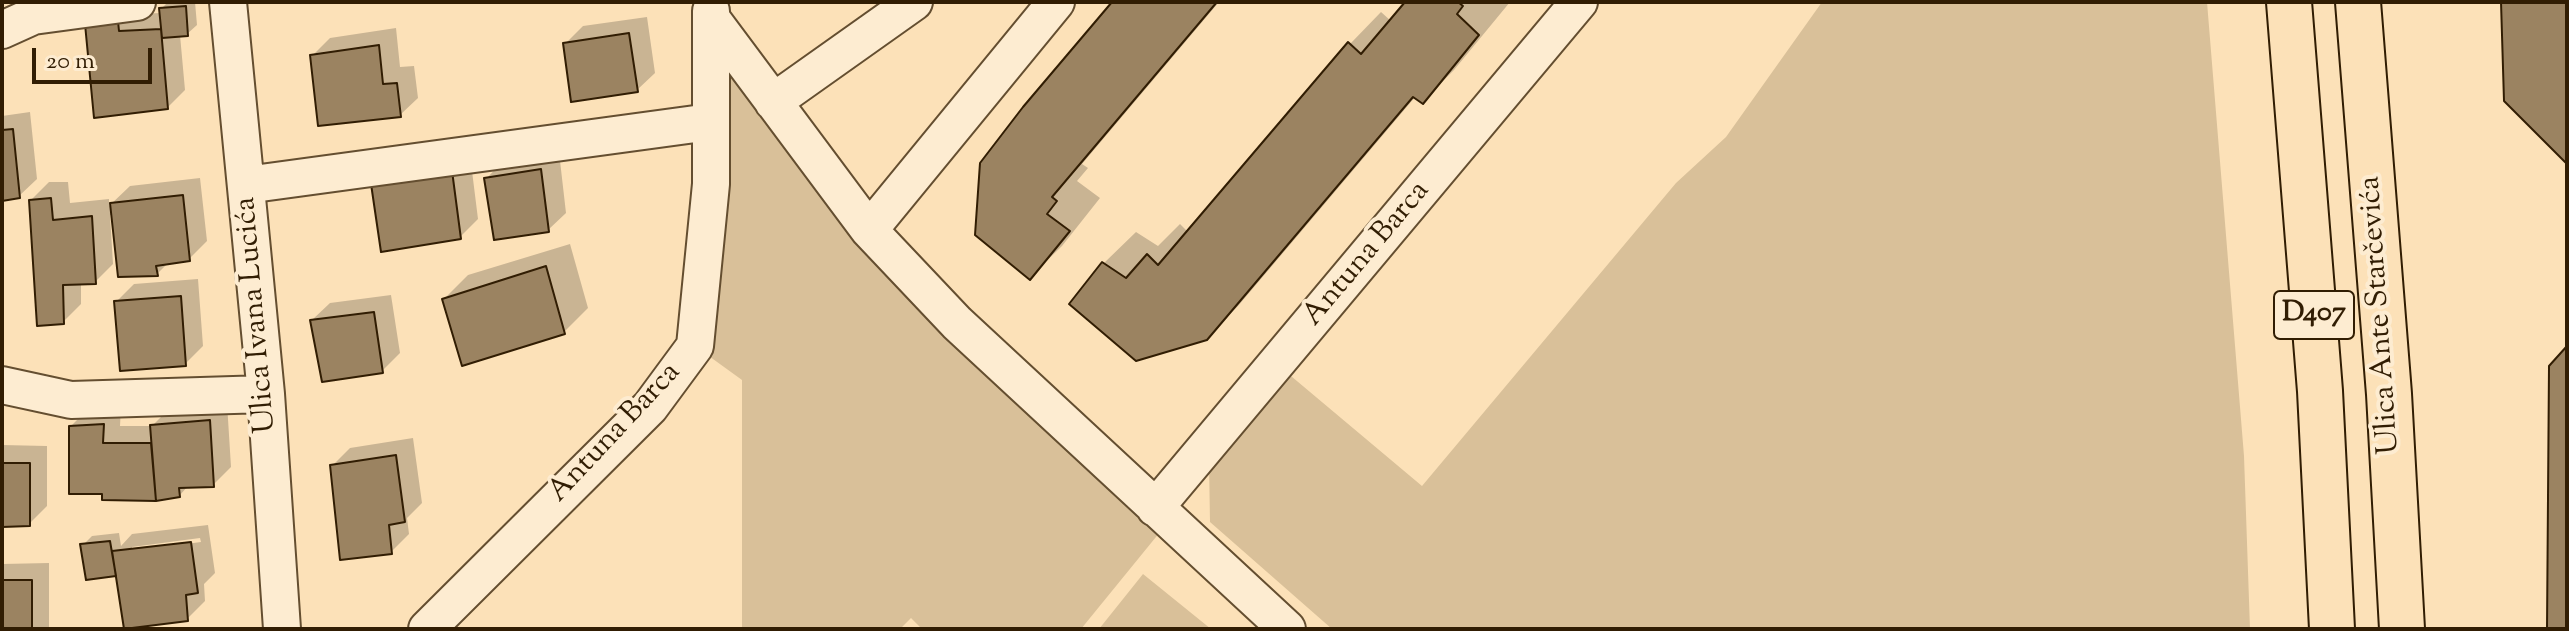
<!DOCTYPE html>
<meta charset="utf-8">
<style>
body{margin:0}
#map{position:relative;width:2569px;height:631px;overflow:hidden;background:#fce1b8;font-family:"Sorts Mill Goudy",serif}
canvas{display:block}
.frame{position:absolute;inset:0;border:4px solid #311d03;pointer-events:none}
.scale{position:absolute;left:32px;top:48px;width:120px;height:36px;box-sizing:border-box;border:4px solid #311d03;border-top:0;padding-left:10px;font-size:24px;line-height:28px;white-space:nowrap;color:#311d03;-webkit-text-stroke:6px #fdecd1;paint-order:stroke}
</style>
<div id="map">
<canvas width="2569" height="631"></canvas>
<div class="frame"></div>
<div class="scale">20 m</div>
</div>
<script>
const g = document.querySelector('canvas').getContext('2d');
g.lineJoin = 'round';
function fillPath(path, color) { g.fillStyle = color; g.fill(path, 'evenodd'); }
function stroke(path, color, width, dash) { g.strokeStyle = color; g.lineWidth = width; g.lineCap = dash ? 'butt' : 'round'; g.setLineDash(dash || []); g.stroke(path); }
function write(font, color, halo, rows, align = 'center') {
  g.font = font + ' "Sorts Mill Goudy",serif'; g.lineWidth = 8; g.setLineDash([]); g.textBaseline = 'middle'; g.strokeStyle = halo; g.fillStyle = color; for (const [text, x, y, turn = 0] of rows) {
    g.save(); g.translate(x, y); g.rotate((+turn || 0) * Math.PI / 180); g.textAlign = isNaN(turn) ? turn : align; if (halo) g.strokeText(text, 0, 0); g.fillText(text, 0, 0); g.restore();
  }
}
const green = new Path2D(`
 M1822 2H2207L2244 456 2250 629H1332L1210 522 1209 463 1285 371 1422 486 1676 183 1726 137Z
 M711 18 869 230 1169 521 1081 629H922L911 618 900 629H742V380L695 346Z
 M1143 574 1211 629H1212H1099Z`);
const shadow = new Path2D(`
 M168 2H195L197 25 187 34 180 35 185 90 167 108 87 25 137 14 161 13V9Z
 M1115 2H1219L1082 164 1088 168 1077 181 1100 198 1062 246 1030 277 977 234Z
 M1408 2H1510L1454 70 1423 101 1416 96 1238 306 1205 339 1104 263 1136 232 1158 246 1180 224 1189 233 1350 44 1381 12 1391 21Z
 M647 17 655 73 637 90 565 44 583 26Z
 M396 28 400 67 414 66 418 98 400 115 312 56 330 38Z
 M30 112 37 179 19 196 2 199V116Z
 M469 147 478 219 460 237 383 249Z
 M559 152 566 213 548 230 487 178 504 160Z
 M200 178 207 241 189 259 169 262 157 274 113 215H110L113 264 95 282 81 283V304L63 322 31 200 49 182H68L70 203 109 199V206L130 186Z
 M570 244 588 308 564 332 444 299 468 275Z
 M198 279 203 346 185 364 116 302 134 284Z
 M391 295 400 353 382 371 312 320 330 303Z
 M227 403 231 467 213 485 188 486 180 495 156 498H104V492L71 426 89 408 121 407 120 426H152L170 408Z
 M413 438 422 503 407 518 409 534 391 552 332 466 350 448Z
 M2 445 47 446V506L29 524 2 525Z
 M208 525 215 573 204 584 205 601 187 619 118 574 83 545 92 536 119 533 121 546 132 534ZM200 538 201 542 132 551V547Z
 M49 563V629H2V564Z`);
const building = new Path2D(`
 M1112 2H1217L1052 197 1057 201 1047 214 1070 231 1030 280 975 235 980 163 1023 107Z
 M1405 2H1458L1463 6 1457 14 1479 35 1423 104 1413 97 1207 340 1136 361 1069 304 1102 262 1126 278 1147 254 1158 265 1348 42 1361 54Z
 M2501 2H2567V164L2504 101Z
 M186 6 188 36 162 38 159 8Z
 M118 21 119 31 161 29 168 109 94 118 85 24Z
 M629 33 638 92 571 102 563 43Z
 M379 45 383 84 397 83 401 117 318 126 310 55Z
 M13 129 20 198 2 201V130Z
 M451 163 461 239 381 252 370 177Z
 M541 169 549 232 494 240 484 178Z
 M183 195 190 261 156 266 158 276 118 277 110 203Z
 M51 198 53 220 92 216 96 284 63 285 64 324 37 326 29 200Z
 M546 266 565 334 462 366 442 299Z
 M181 296 186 366 120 371 114 301Z
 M374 312 383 373 322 382 310 320Z
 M2567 346V629H2547L2549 366Z
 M210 420 214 487 179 488 180 497 156 501 150 425Z
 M104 424 103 443H151L156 501 102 500V494H69V426Z
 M396 455 405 522 389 525 392 554 340 560 330 465Z
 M2 463H30V526L2 527Z
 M110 541 116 576 86 580 80 544Z
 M191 542 198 593 186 595 188 621 124 629 112 551Z
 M2 580H32V629H2Z`);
const minor = new Path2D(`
 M228 2 266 394 282 629
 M711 18 869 230 957 323 1287 629
 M2 30 33 16 137 2
 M773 102 914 2
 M246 185 710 122
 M869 230 1056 2
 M2 385 71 400 266 394
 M1155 508 1579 2
 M427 629 650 407 695 346 711 184V11`);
const primary = new Path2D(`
 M2289 2 2320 391 2332 629
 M2358 2 2389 394 2402 629`);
const shields = [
 [2314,315,80]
];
const shieldNames = [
 ["D407",2314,315]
];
const streetNames = [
 ["Antuna Barca",1368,255,-50],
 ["Ulica Ivana Lucića",258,315,-95],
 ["Ulica Ante Starčevića",2382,315,-94],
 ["Antuna Barca",616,434,-47]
];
fillPath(green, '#d9c099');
fillPath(shadow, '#0003');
fillPath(building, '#9b8361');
stroke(building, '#311d03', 2);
stroke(minor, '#644e30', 40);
stroke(primary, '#311d03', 48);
stroke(minor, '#fdecd1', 36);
stroke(primary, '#fce1b8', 44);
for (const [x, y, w] of shields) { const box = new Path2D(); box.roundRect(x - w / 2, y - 24, w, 48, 6); g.fillStyle = '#fdecd1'; g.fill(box); stroke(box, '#311d03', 2); }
write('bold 28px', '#311d03', null, shieldNames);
write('30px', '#311d03', '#fdecd1', streetNames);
</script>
